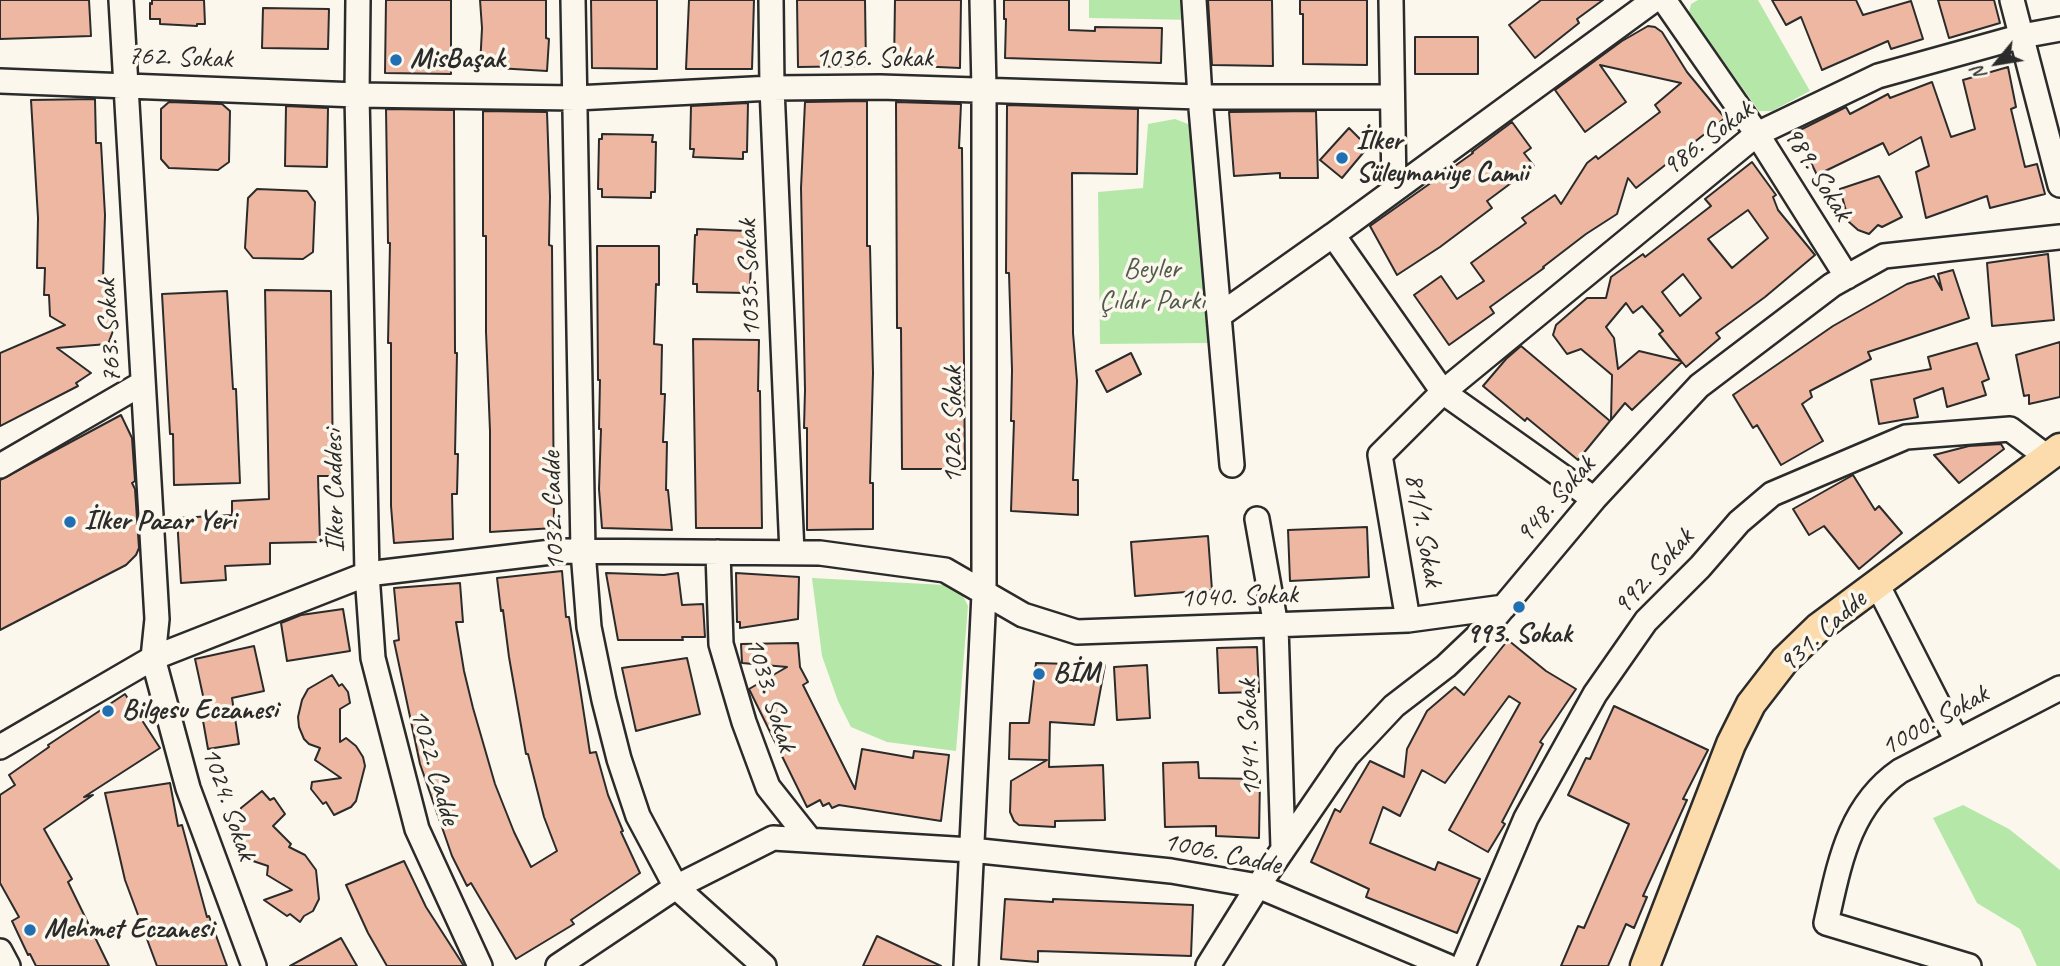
<!DOCTYPE html>
<meta charset="utf-8">
<style>
body{margin:0}
#map{position:relative;width:2060px;height:966px;overflow:hidden;background:#fbf7ec;font-family:Caveat,sans-serif}
canvas{display:block}
.north{position:absolute;left:1962px;top:28px;width:70px;height:70px;-webkit-text-stroke:5px #fbf7ec;paint-order:stroke;rotate:240deg;font-size:19px;font-weight:700;line-height:28px;text-align:center;color:#2b2b2b}
.north::after{content:'';display:block;margin:auto;width:24px;height:32px;background:#2b2b2b;clip-path:polygon(50% 0,100% 100%,50% 72%,0 100%)}
</style>
<div id="map">
<canvas width="2060" height="966"></canvas>
<div class="north">N</div>
</div>
<script>
const g = document.querySelector('canvas').getContext('2d');
g.lineJoin = 'round';
function fillPath(path, color) { g.fillStyle = color; g.fill(path, 'evenodd'); }
function stroke(path, color, width, dash) { g.strokeStyle = color; g.lineWidth = width; g.lineCap = dash ? 'butt' : 'round'; g.setLineDash(dash || []); g.stroke(path); }
function write(font, color, halo, rows, align = 'center') {
  g.font = font + ' Caveat,sans-serif'; g.lineWidth = 7; g.setLineDash([]); g.textBaseline = 'middle'; g.strokeStyle = halo; g.fillStyle = color; for (const [text, x, y, turn = 0] of rows) {
    g.save(); g.translate(x, y); g.rotate((+turn || 0) * Math.PI / 180); g.textAlign = isNaN(turn) ? turn : align; if (halo) g.strokeText(text, 0, 0); g.fillText(text, 0, 0); g.restore();
  }
}
const green = new Path2D(`
 M1089 0H1194L1195 20 1089 18Z
 M1698 0H1758L1810 91 1772 111H1759L1689 13 1691 4Z
 M1175 119 1188 124 1192 132 1210 343 1100 344 1098 192 1143 188 1148 124Z
 M812 578 945 585 963 596 968 606 956 751 887 742 851 727 838 701 822 656Z
 M1963 805 2009 829 2060 870V966H2037L2020 929 1977 903 1933 818Z`);
const building = new Path2D(`
 M0 0H89L91 36 0 39Z
 M152 0H204L205 24H197V26L160 24V19H150V3L152 4Z
 M386 0H451V74L385 73Z
 M480 0H546V38L549 39 547 71 480 67 482 28Z
 M591 0H657V69L592 68Z
 M689 0H754L752 69H686Z
 M797 0H865L866 66 798 67Z
 M895 0H961L960 68 894 65Z
 M1004 0H1069V30L1095 31V27L1162 28 1161 63 1005 58 1006 19H1004Z
 M1208 0H1272L1273 66 1212 65Z
 M1300 0H1367V65L1303 64V14H1300Z
 M1541 0H1603L1577 19 1579 23 1535 58 1509 25Z
 M1772 0H1856L1863 15 1911 1 1923 39 1891 49 1888 41 1822 70 1801 17 1786 25Z
 M1938 0H1994L2000 23 1949 38Z
 M263 8 329 9 328 49 262 48Z
 M1648 26 1655 27 1662 32 1687 72 1725 118 1636 188 1628 178 1617 214 1586 234 1543 267 1544 268 1490 307 1494 313 1449 345 1414 295 1441 276 1457 299 1484 281 1471 263 1526 223 1522 218 1555 195 1561 204 1587 163 1596 156 1598 159 1660 112 1655 105 1681 83 1600 65 1626 102 1585 132 1555 90 1622 41Z
 M1415 37H1478V74H1415Z
 M2008 67 2016 107 2011 109 2025 167 2037 164 2045 194 1990 208 1987 196 1926 218 1916 172 1929 166 1921 137 1889 155 1883 143 1817 175 1796 132 1846 107 1850 114 1888 94 1890 98 1932 82 1951 137 1975 129 1963 80Z
 M95 99 96 143H101L105 215 103 279H109L113 331 108 344 57 348 91 373 76 383 78 386 0 426V353L65 325 50 316 49 295H44L45 268H37L38 218 31 100Z
 M867 101V246H870L873 373 870 483H873V529L807 530V428H804L805 390 801 188 805 102Z
 M169 102 222 104 230 111 229 162 218 170 169 168 161 159V109Z
 M896 102 961 104 959 148H962L965 469H902L901 328H897Z
 M748 103 747 152H743V159L693 157 694 149H690L691 106Z
 M1007 105 1138 109 1137 174 1072 173 1073 333 1077 381 1073 480H1078V515L1011 511 1014 421H1011L1012 370 1009 273H1006Z
 M286 106 328 108 327 167 285 166Z
 M386 109 454 110 455 353H457L455 454H458L457 494H452L453 539 394 543 391 506V343H388L390 243H388Z
 M483 111 547 112 550 197 549 245 552 246 554 528 490 532V431L486 332V236H483Z
 M1316 111 1318 178H1280V173L1234 176 1229 112Z
 M1512 122 1531 148 1524 153 1534 166 1487 201 1492 208 1440 247 1397 275 1370 226 1473 153 1472 152Z
 M1349 128 1368 147 1342 178 1320 160Z
 M602 134 653 135 652 142H656L655 192H651V198L602 197V189H598L599 139H602Z
 M1752 162 1776 195 1773 197 1778 210 1815 255 1765 297 1716 333 1720 338 1686 367 1682 362 1632 410 1625 403 1611 420 1612 375 1581 349 1567 354 1553 335 1556 325 1587 298H1606L1611 277 1643 254 1645 257 1711 206 1705 199ZM1748 210 1768 238 1732 268 1708 239ZM1683 274 1701 298 1680 316 1662 292ZM1626 303 1633 313 1642 306 1663 331 1659 334 1681 361 1639 351 1618 369 1614 338 1606 327Z
 M1879 176 1902 217 1882 227 1878 225 1869 234 1858 230 1849 222 1851 214 1846 211 1840 189Z
 M257 189 307 191 315 202 313 252 303 259 253 258 245 248 248 198Z
 M697 229 748 231V238H752L750 287H747V293L697 292V284H693L695 235H697Z
 M597 246H659V285L656 284 654 344 662 345 661 394H665L663 442H667L666 490H668L672 530 602 528 599 489 601 429H599L600 380H598Z
 M2048 254 2054 320 1992 326 1987 263Z
 M1953 270 1969 318 1868 352 1871 359 1810 391 1812 397 1802 404 1823 441 1781 465 1757 425 1753 428 1733 395 1833 326 1907 284 1934 276 1942 290 1938 274Z
 M265 290 331 291 333 476H318L320 542 270 543V564L225 566 226 580 181 583 177 518 232 515V501L269 499Z
 M227 291 233 389H236L240 483 174 485 173 434H170L162 294Z
 M693 339 759 340 758 391H760L762 528H696Z
 M2060 342V397L2029 404V395L2024 396 2016 355Z
 M1977 343 1989 379 1982 382 1986 395 1947 407 1943 388 1914 399 1918 417 1879 424 1871 380 1931 369 1928 357Z
 M1521 346 1610 421 1578 460 1527 418 1525 421 1483 386 1506 359Z
 M1131 353 1141 374 1107 392 1096 371Z
 M121 415 132 438 135 481 132 483 135 489 139 548 136 555 126 565 0 630V480Z
 M2001 444 2004 449 1959 483 1934 455 1969 446Z
 M1853 475 1875 510 1879 506 1902 533 1859 569 1824 526 1809 535 1793 509Z
 M1367 527 1369 577 1290 581 1288 530Z
 M1208 536 1212 590 1135 596 1131 542Z
 M562 571 566 617H569L590 753 596 752 608 795 623 831 621 832 640 873 571 920 574 924 516 959 471 883 467 886 452 856 420 764 394 641 399 640 394 588 460 583 463 622H456L464 671 473 708 495 784 514 832 531 867 557 851 544 817 528 754H526L509 657 503 610 501 611 497 578Z
 M606 573 664 575 678 573 682 605 703 604 705 637H682L683 640H618Z
 M736 573 799 577 798 619 740 628V622H737Z
 M343 609 350 651 287 661 281 623 301 615Z
 M1508 640 1546 671 1576 689 1540 742 1543 744 1502 822 1505 824 1488 852 1449 830 1520 703 1509 696 1445 783 1422 770 1400 816 1383 807 1370 843 1435 870 1438 862 1480 879 1457 933 1366 897 1369 889 1311 862 1335 809 1340 812 1370 761 1404 777 1407 749 1427 711 1455 687 1464 695Z
 M798 643 800 667 808 682 803 685 855 789 862 749 913 758 914 751 949 755 941 821 839 805 832 808 829 803 823 806 820 800 807 807 749 689 787 667 742 663 741 644Z
 M254 646 264 691 232 698 239 744 208 749 202 715 207 714 195 659Z
 M1257 647 1259 692 1219 693 1217 648Z
 M687 658 700 714 636 731 622 668Z
 M1036 663 1105 665 1094 725 1050 722 1049 767 1103 765 1105 820 1055 821V827L1019 825 1014 821 1010 812 1011 781 1047 760 1009 759 1010 723H1029Z
 M1147 665 1150 718 1117 720 1114 667Z
 M332 675 339 686 342 684 348 692 350 703 340 709V742L346 738 356 746 363 757 365 766 356 801 351 807 334 815 326 802 323 804 311 789 312 782 341 778 315 760 320 748 309 744 304 739 299 727 298 717 302 700 308 689Z
 M125 694 160 748 84 797 93 795 44 829 72 879 68 882 109 966H36L30 954 28 955 12 921 19 917 0 883V795L15 785 9 775 49 747 48 745Z
 M1614 706 1708 750 1683 799 1687 800 1643 896 1647 897 1634 928 1626 924 1608 966H1561L1578 926 1584 928 1629 824 1568 795 1586 758 1590 759Z
 M1198 762 1199 778 1260 779 1259 838 1216 836V826L1165 827 1163 763Z
 M170 783 178 826 182 825 207 917 209 916 227 966H157L125 880 105 793Z
 M262 791 270 800 274 798 285 814 273 826 291 844 289 847 305 855 316 870 319 899 313 911 304 916 300 922 290 914 287 916 264 900 292 890 267 875 268 866 247 859 239 845 237 824 241 808Z
 M404 861 426 907 464 966H387L368 933 346 885Z
 M1005 899 1053 902V899L1193 905 1191 956 1038 951V962L1001 959Z
 M877 936 941 966H863Z
 M341 938 357 966H290Z`);
const minor = new Path2D(`
 M121 0 157 619 153 658 188 788 254 966
 M358 0 357 95 367 574 373 658 417 829 480 966
 M573 0 583 551 589 627 604 700 619 759 638 816 676 887 764 966
 M771 0 772 88 792 553
 M1194 0 1200 97 1232 465
 M1391 0 1394 189
 M1664 0 1757 134 1847 277
 M2012 0 2060 185
 M0 81 357 95 576 98 772 88 880 87 1200 97H1391
 M1220 315 1333 235
 M0 466 143 383
 M1594 499 1443 392 1333 235 1654 0
 M1257 519 1276 626 1283 848
 M718 552 721 644 744 722 768 787 810 840
 M1877 584 1957 741
 M1408 620 1380 455 1443 392 1757 134 1878 76 2022 36 2060 29
 M0 747 153 658 367 574 560 551 820 553 945 570 1023 615 1077 632 1408 620 1504 607
 M0 951 8 966
 M558 966 676 887 773 838 971 850 1171 871 1258 886 1447 966
 M966 966 984 594V89L982 0
 M1208 966 1258 886 1347 756 1394 706 1446 666 1486 628 1594 499 1699 386 1832 285 1884 256 2060 237
 M1463 966 1526 818 1595 694 1646 621 1700 567 1739 522 1772 494 1906 437 2010 429 2047 457
 M1969 966 1826 923C1839 866 1848 807 1900 771L2060 688`);
const major = new Path2D(`
 M1645 966 1731 744 1751 704 1785 660 1818 628 2060 448`);
const markers = [
 [396,60,7,"#1f6fb2"],
 [1342,158,7,"#1f6fb2"],
 [70,522,7,"#1f6fb2"],
 [1519,607,7,"#1f6fb2"],
 [1039,674,7,"#1f6fb2"],
 [108,711,7,"#1f6fb2"],
 [30,930,7,"#1f6fb2"]
];
const streetNames = [
 ["762. Sokak",180,58,2],
 ["1036. Sokak",874,59],
 ["986. Sokak",1708,139,-37],
 ["989. Sokak",1817,174,58],
 ["1035. Sokak",750,278,-92],
 ["763. Sokak",110,331,-93],
 ["1026. Sokak",954,425,-90],
 ["İlker Caddesi",335,491,-91],
 ["948. Sokak",1556,500,-49],
 ["1032. Cadde",554,511,-92],
 ["81/1. Sokak",1423,530,80],
 ["992. Sokak",1654,572,-48],
 ["1040. Sokak",1239,597,-2],
 ["931. Cadde",1823,632,-42],
 ["1033. Sokak",770,695,73],
 ["1000. Sokak",1935,721,-29],
 ["1041. Sokak",1250,738,-92],
 ["1022. Cadde",434,767,74],
 ["1024. Sokak",228,804,71],
 ["1006. Cadde",1222,854,12]
];
const poiNames = [
 ["MisBaşak",410,60],
 ["İlker",1356,142],
 ["Süleymaniye Camii",1356,174],
 ["İlker Pazar Yeri",84,522],
 ["993. Sokak",1519,635,"center"],
 ["BİM",1053,674],
 ["Bilgesu Eczanesi",122,711],
 ["Mehmet Eczanesi",44,930]
];
const parkNames = [
 ["Beyler",1152,270],
 ["Çıldır Parkı",1152,302]
];
fillPath(green, '#b5e7a8');
fillPath(building, '#edb7a1');
stroke(building, '#2b2b2b', 2);
stroke(minor, '#2b2b2b', 28);
stroke(major, '#2b2b2b', 33);
stroke(minor, '#fbf7ec', 23);
stroke(major, '#fcdcac', 28);
for (const [x, y, r, color] of markers) { const dot = new Path2D(); dot.arc(x, y, r, 0, 2 * Math.PI); g.fillStyle = color; g.fill(dot); stroke(dot, '#fbf7ec', 2.5); }
write('28px', '#2b2b2b', '#fbf7ec', streetNames);
write('bold 28px', '#2b2b2b', '#fbf7ec', poiNames, 'left');
write('28px', '#4e5a4a', '#fbf7ec', parkNames);
</script>
